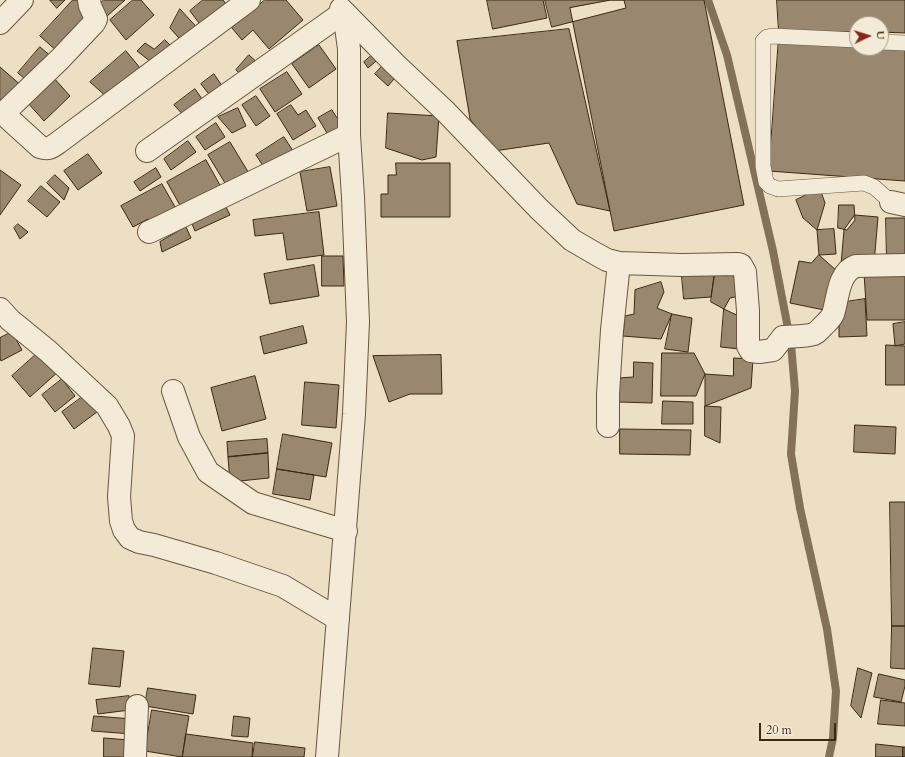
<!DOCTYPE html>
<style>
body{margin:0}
#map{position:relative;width:905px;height:757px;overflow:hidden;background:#eddfc3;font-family:Cardo,serif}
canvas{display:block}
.north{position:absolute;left:849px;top:16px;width:40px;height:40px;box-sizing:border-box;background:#f3ead8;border:1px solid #aa9d89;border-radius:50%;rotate:86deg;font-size:11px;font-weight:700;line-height:16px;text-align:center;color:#3d2913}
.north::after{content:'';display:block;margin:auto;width:14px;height:18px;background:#8f2418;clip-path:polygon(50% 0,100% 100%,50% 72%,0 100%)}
.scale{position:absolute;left:759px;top:723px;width:77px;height:18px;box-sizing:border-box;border:2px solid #3d2913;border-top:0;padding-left:5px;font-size:12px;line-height:14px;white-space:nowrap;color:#3d2913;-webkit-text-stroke:3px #f3ead8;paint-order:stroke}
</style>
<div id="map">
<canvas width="905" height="757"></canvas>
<div class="north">U</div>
<div class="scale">20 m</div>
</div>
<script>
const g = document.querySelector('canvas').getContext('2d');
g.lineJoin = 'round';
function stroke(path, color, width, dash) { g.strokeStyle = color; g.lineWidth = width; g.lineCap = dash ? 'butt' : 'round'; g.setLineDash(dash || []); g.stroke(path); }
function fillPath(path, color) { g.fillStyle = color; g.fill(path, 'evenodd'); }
const stream = new Path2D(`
 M708 0 727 55 773 251 791 344 795 391 791 454 800 508 827 629 836 691 833 738 829 757`);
const building = new Path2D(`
 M50 0H65L57 8Z
 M73 0H79L90 19 59 53 40 36Z
 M104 0H125L106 17 97 6Z
 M133 0H141L154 15 126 40 110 20Z
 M203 0H223L231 10 205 31 190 11Z
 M265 0H286L303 20 269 49 253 30 242 40 232 28Z
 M487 0H543L547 18 493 29Z
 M545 0H624L626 8 552 27Z
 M611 0H704L744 205 614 231 570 8Z
 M777 0H905V33L881 32V24H857V32H779Z
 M180 9 201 32 186 46 170 28Z
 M569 29 610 211 577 204 549 143 494 151 470 119 457 41Z
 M779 37 857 43V48H881L905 46V181L769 171Z
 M165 40 177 52 155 65 137 51 145 43 154 49Z
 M319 45 336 69 309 88 292 64Z
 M40 47 53 58 31 84 18 73Z
 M126 51 146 75 109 99 90 82Z
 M377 51 382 56 368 68 364 62Z
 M249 55 260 65 247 80 236 70Z
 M387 61 400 72 388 86 375 74Z
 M0 67 23 87 0 108Z
 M287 72 302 94 275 112 260 89Z
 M214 74 227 93 215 102 201 84Z
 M53 77 70 96 44 121 27 102Z
 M195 89 207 106 188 120 174 105Z
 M256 96 270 116 256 126 242 105Z
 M291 105 298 115 306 110 316 126 293 140 277 114Z
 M238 108 246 126 232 133 218 117Z
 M332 110 344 129 330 138 318 118Z
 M388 113 439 116 436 157 422 160 386 148Z
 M216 123 225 137 205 150 196 137Z
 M284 137 295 154 267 172 256 155Z
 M188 141 196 152 171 170 164 159Z
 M230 142 250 175 228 188 208 155Z
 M88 154 102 173 78 190 64 171Z
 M206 160 221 187 182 209 167 182Z
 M396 163H450V217H381V194H388V175H396Z
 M330 167 337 206 307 211 300 172Z
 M156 168 161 177 140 191 134 182Z
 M0 170 21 185 0 215Z
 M55 175 69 188 64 200 47 183Z
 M162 184 179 214 153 228 148 219 133 227 121 206Z
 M41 186 60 202 47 217 28 201Z
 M820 189 825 203 817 230 803 218 796 200Z
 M224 203 230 215 195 231 190 219Z
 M839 205H854L855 220 847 230 838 228Z
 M319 212 324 255 287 260 283 233 255 236 253 220Z
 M855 215 878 217 874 264H841L844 230Z
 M886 218H905V262H887Z
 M18 224 28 232 20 239 14 228Z
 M186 227 191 238 162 252 160 242Z
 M834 229 836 254 819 255 817 230Z
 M819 255 837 271 829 311 790 303 799 261 811 263Z
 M322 256H343L344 286H322Z
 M314 265 319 296 270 304 264 274Z
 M681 266 715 271 711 297 684 299Z
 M905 270V320H867L864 273Z
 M715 271 745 276 744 295 730 298 724 309 711 302Z
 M661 282 664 292 657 308 672 314 661 339 623 336 625 316 634 314 635 290Z
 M865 299 867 336 839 337V303Z
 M724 309 745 319 748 350 721 347Z
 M672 314 692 318 688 352 665 349Z
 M905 322V344L895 346 893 324Z
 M303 326 307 343 264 354 260 337Z
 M12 332 22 350 1 361 0 358V338Z
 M886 345 905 346V385H886Z
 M41 350 59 371 30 397 12 376Z
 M662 353H694L705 374 696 396H661Z
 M441 355 442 394H410L389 402 373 356Z
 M734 358 753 359 751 388 705 406V374L733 376Z
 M634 362 653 363 652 403 619 402V378L633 377Z
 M255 376 266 419 222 431 211 388Z
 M62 379 75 396 55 412 42 395Z
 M305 382 339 385 336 428 302 425Z
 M85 395 97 412 74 429 62 412Z
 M663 401 693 402V424H662Z
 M705 406 721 407 720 443 705 436Z
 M855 425 896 427 895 454 854 452Z
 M620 429 691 430 690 455 620 454Z
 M283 434 332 443 326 477 277 469Z
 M267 439 268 453 228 457 227 442Z
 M268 453 269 478 230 482 228 457Z
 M277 469 314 475 310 500 273 494Z
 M890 502H905V626H892Z
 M892 626H905V669L891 668Z
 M93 648 124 651 120 687 89 684Z
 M858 668 872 673 861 718 851 706Z
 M879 674 905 680V686L901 702 874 697Z
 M148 688 196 695 193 714 145 706Z
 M129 696 130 710 98 714 96 700Z
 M881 700 905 703V726L878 724Z
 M152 710 189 716 182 757 145 751Z
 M94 716 133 719 132 734 92 731Z
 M234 716 250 718 248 737 232 736Z
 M186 734 253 743 252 757H183Z
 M104 738 129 740V757H104Z
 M255 742 305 748 304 757H253Z
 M876 744 903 747V757H876Z
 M903 747H905V757H903Z`);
const lane = new Path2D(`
 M857 40 772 36 767 37 763 41V166L766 182 770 186 778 189 864 183 874 187 891 202
 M881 42 905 43`);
const street = new Path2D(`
 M89 0 90 6 96 19 94 23 60 59 9 108 7 113 8 118 40 147C49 150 52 147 59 142L249 0
 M0 23 22 0
 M147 151 344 12 395 64 446 112 539 209 572 240 596 254 607 260 619 263 612 330 608 394V426
 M891 202 905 205
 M149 232 164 225 349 135
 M619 263 682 265 738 264 741 265 745 272 748 311V346L751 351 759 352 773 350 783 337C793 336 804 337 814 334 818 332 820 329 823 326 827 322 831 319 833 314 838 299 838 272 856 266L905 265
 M0 309 10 320 20 328 48 351 107 406 119 426 123 436 119 497 121 521 124 530 130 538 139 542 154 545 216 563 283 586 338 619
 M173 391 189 437 208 472 253 503 346 531
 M135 757 137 706
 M327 757 354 414 358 322 353 197 349 135V49L344 12 341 9`);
stroke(stream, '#837159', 8);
fillPath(building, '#99886f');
stroke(building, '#3d2913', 1);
stroke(lane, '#69563f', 16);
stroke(street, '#69563f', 24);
stroke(lane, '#f3ead8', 15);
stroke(street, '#f3ead8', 22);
</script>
